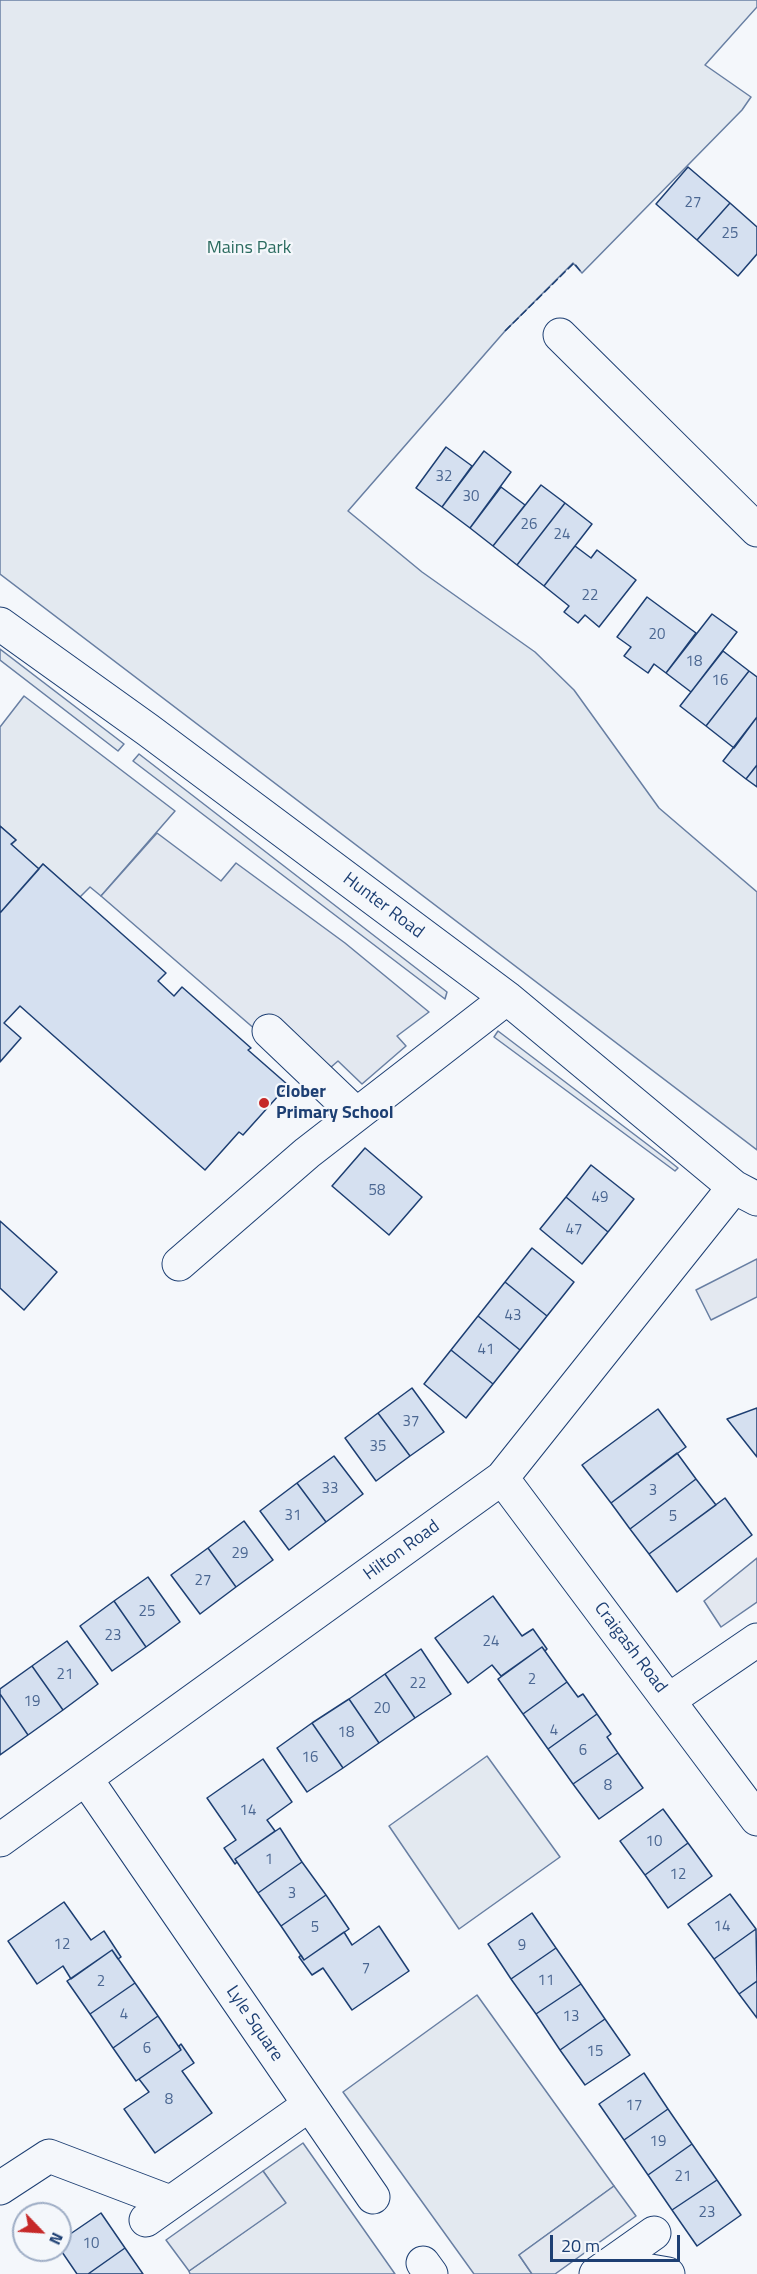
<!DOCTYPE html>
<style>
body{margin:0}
#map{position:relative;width:757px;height:2274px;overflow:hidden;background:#f4f7fb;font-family:"Titillium Web",sans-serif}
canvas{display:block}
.north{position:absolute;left:12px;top:2202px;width:60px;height:60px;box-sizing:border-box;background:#f4f7fb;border:2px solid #9eadc5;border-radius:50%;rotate:115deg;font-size:16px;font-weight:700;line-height:24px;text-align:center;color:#1d3f73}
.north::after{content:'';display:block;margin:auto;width:21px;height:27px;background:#c62828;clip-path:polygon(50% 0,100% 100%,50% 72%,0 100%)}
.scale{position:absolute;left:550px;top:2235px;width:130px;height:27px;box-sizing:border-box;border:3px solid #1d3f73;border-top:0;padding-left:8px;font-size:18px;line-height:21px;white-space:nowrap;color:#1d3f73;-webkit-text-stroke:4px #f4f7fb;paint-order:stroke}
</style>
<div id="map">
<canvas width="757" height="2274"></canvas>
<div class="north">N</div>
<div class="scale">20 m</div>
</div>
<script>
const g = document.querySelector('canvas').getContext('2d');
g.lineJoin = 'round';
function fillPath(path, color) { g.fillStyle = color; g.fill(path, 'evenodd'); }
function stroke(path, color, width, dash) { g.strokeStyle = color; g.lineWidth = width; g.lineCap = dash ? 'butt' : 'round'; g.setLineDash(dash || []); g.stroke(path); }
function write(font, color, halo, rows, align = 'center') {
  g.font = font + ' "Titillium Web",sans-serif'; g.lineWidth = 4.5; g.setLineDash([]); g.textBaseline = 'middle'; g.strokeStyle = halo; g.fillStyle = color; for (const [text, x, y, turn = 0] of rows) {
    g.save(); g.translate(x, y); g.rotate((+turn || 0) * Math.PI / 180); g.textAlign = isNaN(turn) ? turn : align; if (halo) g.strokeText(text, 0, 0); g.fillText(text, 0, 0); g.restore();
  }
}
const green = new Path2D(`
 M0 0H757V7L705 65 751 97 742 110 582 273 573 263 505 331 348 511 422 572 535 652 574 690 659 808 757 892V1150L0 574Z
 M0 649 124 744 118 751 0 660Z
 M24 696 175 811 101 896 90 887 80 897 43 864 39 869 11 845 16 840 0 826V727Z
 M139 754 447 992 445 999 133 761Z
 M498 1031 668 1160 678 1168 675 1171 494 1037Z
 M487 1756 560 1857 459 1929 389 1826Z
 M477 1995 614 2186 519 2255 532 2274H474L343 2092Z
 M303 2143 395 2274H190L189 2271 285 2203 263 2171Z`);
const parking = new Path2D(`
 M157 833 221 881 236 863 345 943 429 1012 397 1036 406 1046 362 1084 338 1061 330 1068 264 1037 101 896Z
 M757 1259V1297L711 1320 696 1290Z
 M757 1558V1602L721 1627 704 1601Z
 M263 2171 286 2203 189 2271 166 2240Z
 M614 2186 636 2216 555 2274H532L519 2255Z`);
const building = new Path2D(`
 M688 167 730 203 697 240 656 204Z
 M730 203 757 227V254L738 276 697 240Z
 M446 447 472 466 442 507 416 488Z
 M484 451 511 472 470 528 442 507Z
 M541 485 565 503 517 565 493 546Z
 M501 487 525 505 493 546 470 528Z
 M565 503 592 524 544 586 517 565Z
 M575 546 591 558 597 550 636 580 599 627 585 615 578 623 564 612 569 606 544 586Z
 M647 597 696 633 666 673 654 664 648 673 624 656 631 647 617 637Z
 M712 614 737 632 691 692 666 673Z
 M723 651 749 671 706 726 680 706Z
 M749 671 757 677V717L734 748 706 726Z
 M757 717V765L746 779 723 761Z
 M757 765V787L746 779Z
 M0 826 16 840 11 844 39 869 0 913Z
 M43 864 166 973 158 981 174 996 182 987 251 1048 248 1050 288 1085 243 1135 239 1132 205 1170 20 1006 4 1023 21 1038 0 1062V913Z
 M365 1148 422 1197 389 1235 332 1186Z
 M591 1165 634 1199 608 1232 566 1197Z
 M566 1197 608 1232 582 1264 540 1229Z
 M0 1221 57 1272 24 1310 0 1288Z
 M532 1248 574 1282 547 1316 505 1282Z
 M505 1282 547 1316 520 1350 478 1316Z
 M478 1316 520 1350 493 1384 451 1350Z
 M451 1350 493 1384 466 1418 424 1384Z
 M412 1388 444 1432 410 1456 378 1413Z
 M757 1408V1457L727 1419Z
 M658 1409 686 1447 611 1503 582 1465Z
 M378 1413 410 1456 376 1481 345 1438Z
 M677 1453 696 1479 630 1529 611 1503Z
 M334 1456 363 1494 326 1522 297 1483Z
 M696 1479 716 1505 649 1554 630 1529Z
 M297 1483 326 1522 289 1550 260 1511Z
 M725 1498 752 1535 677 1592 649 1554Z
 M244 1521 273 1560 236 1587 208 1548Z
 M208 1548 236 1587 200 1614 171 1575Z
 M148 1577 180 1622 146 1647 114 1601Z
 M493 1596 522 1636 533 1629 547 1649 545 1651 542 1647 501 1676 492 1665 468 1683 435 1638Z
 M114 1601 146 1647 112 1671 80 1626Z
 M67 1641 98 1684 63 1710 32 1666Z
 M542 1647 567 1682 523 1714 498 1679Z
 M421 1649 451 1694 415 1718 385 1674Z
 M32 1666 63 1710 28 1735 0 1694V1689Z
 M385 1674 415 1718 379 1743 349 1699Z
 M567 1682 578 1697 583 1694 597 1714 548 1749 523 1714Z
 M0 1694 28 1735 0 1755Z
 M349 1699 379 1743 343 1768 312 1723Z
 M597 1714 611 1734 607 1737 618 1753 573 1784 548 1749Z
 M312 1723 343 1768 307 1792 277 1748Z
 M618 1753 643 1788 599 1819 573 1784Z
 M263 1759 292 1802 267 1820 275 1831 235 1859 237 1862 235 1864 224 1848 236 1840 207 1798Z
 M663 1809 688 1843 645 1875 620 1841Z
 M280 1828 302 1862 258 1893 235 1859Z
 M688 1843 712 1876 668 1908 645 1875Z
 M302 1862 326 1895 281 1926 258 1893Z
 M730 1894 756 1929 714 1959 688 1924Z
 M326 1895 349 1929 304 1960 281 1926Z
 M64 1902 91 1940 104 1931 121 1957 118 1959 112 1950 71 1979 63 1966 37 1984 8 1941Z
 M532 1913 556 1948 511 1979 488 1944Z
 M379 1926 409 1971 352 2010 323 1968 312 1975 299 1957 301 1955 304 1960 344 1932 352 1945Z
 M756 1929 757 1981 739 1994 714 1959Z
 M556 1948 581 1984 536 2014 511 1979Z
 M112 1950 135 1983 90 2014 67 1981Z
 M757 1981V2018L739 1994Z
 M135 1983 158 2016 113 2048 90 2014Z
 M581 1984 605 2019 560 2050 536 2014Z
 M158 2016 181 2050 136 2081 113 2048Z
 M605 2019 630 2055 585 2085 560 2050Z
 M181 2044 194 2063 182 2071 212 2113 155 2153 124 2109 149 2092 139 2079 181 2050 179 2046Z
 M644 2073 668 2109 624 2140 599 2104Z
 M668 2109 692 2144 648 2175 624 2140Z
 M692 2144 717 2180 672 2210 648 2175Z
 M717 2180 741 2215 697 2246 672 2210Z
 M101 2213 125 2248 88 2274H77L60 2249V2241Z
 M125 2248 143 2274H88Z`);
const minor = new Path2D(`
 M560 335 757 530
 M0 624 148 730 507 998 734 1187 757 1199
 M269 1031 356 1114
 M179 1264 307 1153 507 998
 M502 1478 757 1819
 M669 1700 757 1640
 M86 1779 373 2197
 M0 1840 502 1478 734 1187
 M0 2188 49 2156 170 2202
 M146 2220 309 2105
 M423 2263 431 2274
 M610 2264 668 2274
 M596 2274 654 2233`);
const fence = new Path2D(`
 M505 331 574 263 582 273`);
const markers = [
 [264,1103,6,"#c62828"]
];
const numberNames = [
 ["27",693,203],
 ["25",730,234],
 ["32",444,477],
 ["30",471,497],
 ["26",529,525],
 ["24",562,535],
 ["22",590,596],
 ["20",657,635],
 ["18",694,662],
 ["16",720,681],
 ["58",377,1191],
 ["49",600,1198],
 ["47",574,1230],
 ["43",513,1316],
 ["41",486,1350],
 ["37",411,1422],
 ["35",378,1447],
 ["33",330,1489],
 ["3",653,1491],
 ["31",293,1516],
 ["5",673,1517],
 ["29",240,1554],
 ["27",203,1581],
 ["25",147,1612],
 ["23",113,1636],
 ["24",491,1642],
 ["21",65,1675],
 ["2",532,1680],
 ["22",418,1684],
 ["19",32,1702],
 ["20",382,1709],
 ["4",554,1731],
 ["18",346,1733],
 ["6",583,1751],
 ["16",310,1758],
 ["8",608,1786],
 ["14",248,1811],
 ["10",654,1842],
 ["1",269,1860],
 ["12",678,1875],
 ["3",292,1894],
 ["14",722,1927],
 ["5",315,1928],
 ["12",62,1945],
 ["9",522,1946],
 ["7",366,1969],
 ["11",546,1981],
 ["2",101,1982],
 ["4",124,2015],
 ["13",571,2017],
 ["6",147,2049],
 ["15",595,2052],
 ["8",169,2100],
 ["17",634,2106],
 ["19",658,2142],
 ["21",683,2177],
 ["23",707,2213],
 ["10",91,2244]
];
const parkNames = [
 ["Mains Park",249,249]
];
const streetNames = [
 ["Hunter Road",383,906,37],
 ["Hilton Road",402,1551,-36],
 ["Craigash Road",630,1648,53],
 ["Lyle Square",254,2024,56]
];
const poiNames = [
 ["Clober",276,1093],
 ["Primary School",276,1114]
];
fillPath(green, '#e3e9f0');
stroke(green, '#687fa3', 1.5);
fillPath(parking, '#e3e8f0');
stroke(parking, '#687fa3', 1.5);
fillPath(building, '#d5e0f0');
stroke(building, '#1d3f73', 1.5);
stroke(minor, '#1d3f73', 35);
stroke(minor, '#f4f7fb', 33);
stroke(fence, '#1d3f73', 1.5, [8, 3]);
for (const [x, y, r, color] of markers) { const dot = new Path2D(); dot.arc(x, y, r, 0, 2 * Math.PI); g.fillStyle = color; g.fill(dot); stroke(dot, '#f4f7fb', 2); }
write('15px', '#4b6792', null, numberNames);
write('18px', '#2c6c60', '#f4f7fb', parkNames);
write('18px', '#1d3f73', '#f4f7fb', streetNames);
write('bold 18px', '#1d3f73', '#f4f7fb', poiNames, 'left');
</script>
